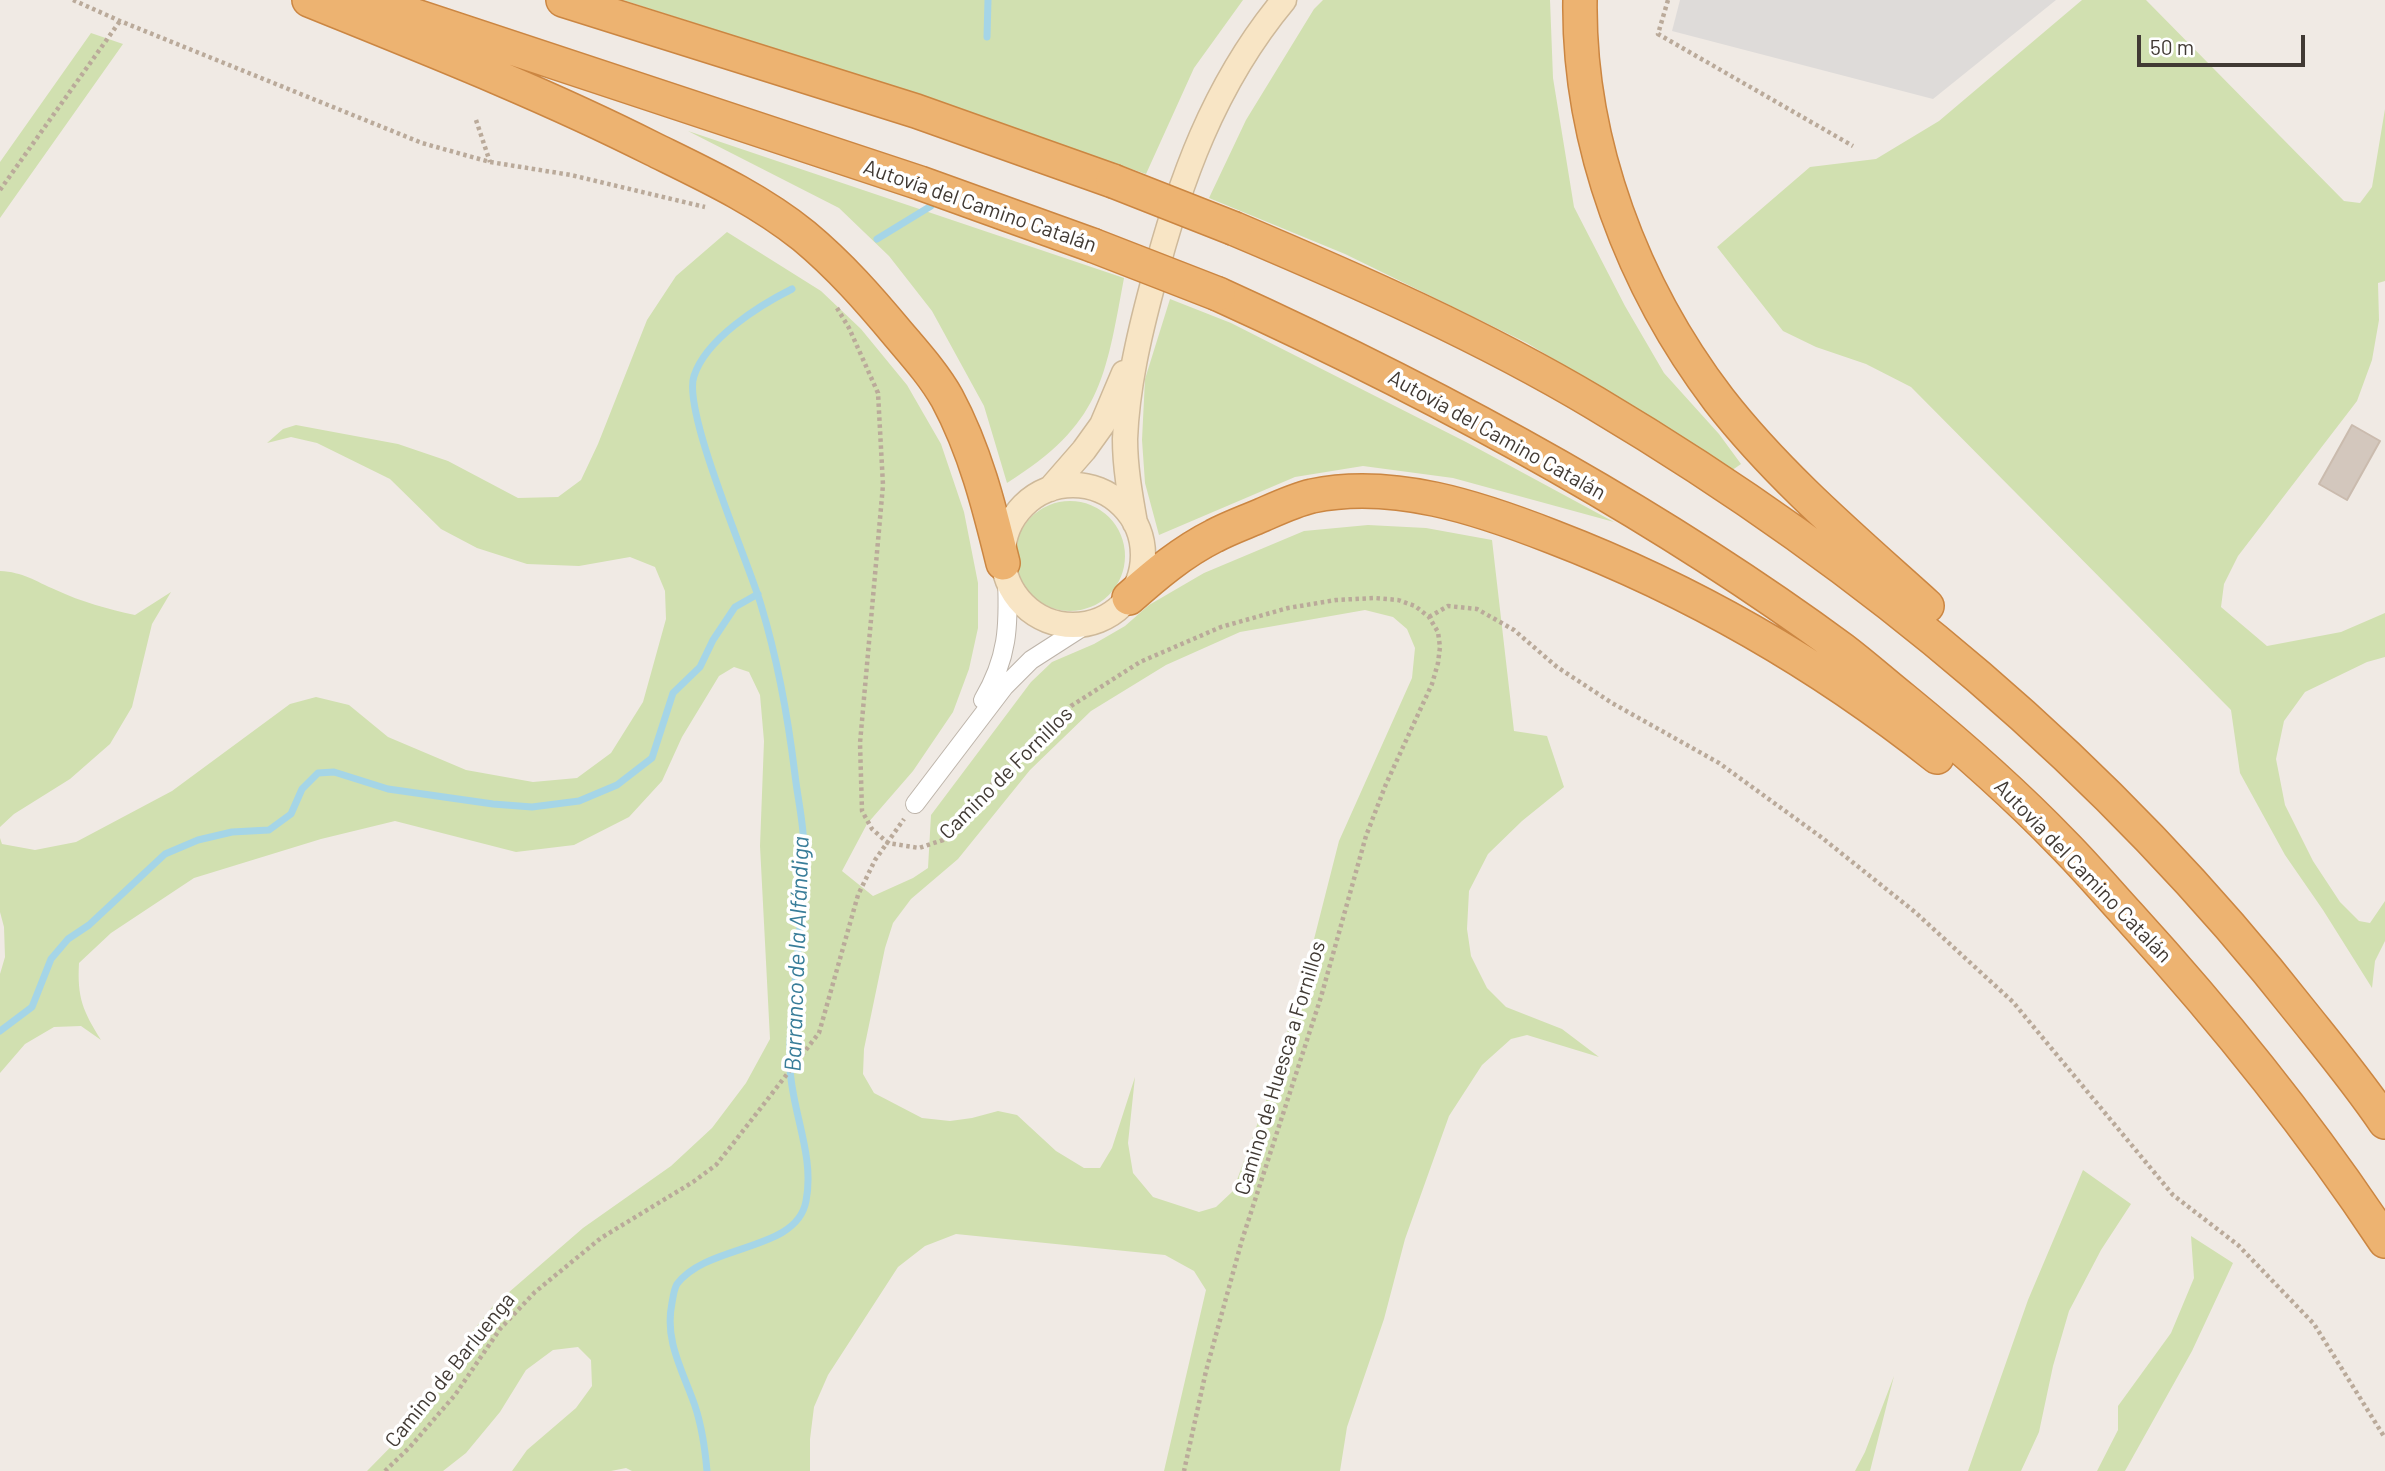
<!DOCTYPE html>
<meta charset="utf-8">
<style>
body{margin:0}
#map{position:relative;width:2385px;height:1471px;overflow:hidden;background:#f0eae4;font-family:Barlow,sans-serif}
canvas{display:block}
.scale{position:absolute;left:2137px;top:35px;width:168px;height:32px;box-sizing:border-box;border:4px solid #413a34;border-top:0;padding-left:9px;font-size:21px;line-height:24px;white-space:nowrap;color:#413a34;-webkit-text-stroke:5px #fff;paint-order:stroke}
</style>
<div id="map">
<canvas width="2385" height="1471"></canvas>
<div class="scale">50 m</div>
</div>
<script>
const g = document.querySelector('canvas').getContext('2d');
g.lineJoin = 'round';
function fillPath(path, color) { g.fillStyle = color; g.fill(path, 'evenodd'); }
function stroke(path, color, width, dash) { g.strokeStyle = color; g.lineWidth = width; g.lineCap = dash ? 'butt' : 'round'; g.setLineDash(dash || []); g.stroke(path); }
function write(font, color, halo, rows, align = 'center') {
  g.font = font + ' Barlow,sans-serif'; g.lineWidth = 7; g.setLineDash([]); g.textBaseline = 'middle'; g.strokeStyle = halo; g.fillStyle = color; for (const [text, x, y, turn = 0] of rows) {
    g.save(); g.translate(x, y); g.rotate((+turn || 0) * Math.PI / 180); g.textAlign = isNaN(turn) ? turn : align; if (halo) g.strokeText(text, 0, 0); g.fillText(text, 0, 0); g.restore();
  }
}
const green = new Path2D(`
 M623 0H1243L1194 68 1146 174 890 86Z
 M1323 0H1550L1553 78 1574 207 1625 306 1664 373 1719 434 1741 464 1731 471 1655 420 1527 343 1345 254 1209 198 1246 120 1314 9Z
 M2082 0H2146L2344 201 2360 203 2372 187 2385 109V281L2378 283 2379 320 2372 360 2357 401 2238 556 2224 584 2221 607 2267 646 2341 632 2385 613V657L2367 662 2305 692 2284 721 2276 759 2285 805 2313 861 2340 902 2359 921 2370 923 2385 901V941L2375 961 2372 988 2323 910 2285 855 2240 773 2231 710 1911 387 1866 364 1816 347 1783 331 1717 247 1810 167 1876 159 1939 121Z
 M91 33 123 44 0 218V162Z
 M688 131 1124 278C1105 380 1101 424 1007 483L984 406 932 311 889 256 839 208Z
 M727 232 821 291 861 329 907 385 941 444 964 512 978 583V628L969 669 953 712 913 771 867 824 842 871 873 896 913 878 928 868 931 815 1031 682 1052 662 1094 644 1125 626 1149 605 1204 573 1304 531 1368 525 1426 528 1492 540 1514 731 1547 736 1564 787 1522 821 1488 854 1469 891 1467 929 1471 956 1487 988 1506 1007 1562 1029 1599 1057 1527 1035 1511 1039 1482 1065 1449 1116 1405 1239 1384 1319 1347 1427 1340 1471H1164L1206 1290 1194 1271 1165 1255 956 1234 925 1246 898 1267 828 1375 814 1407 810 1439V1471H632L626 1468 611 1471H512L527 1450 576 1408 592 1386 591 1360 578 1347 553 1350 526 1370 500 1412 466 1453 443 1471H367L422 1415 440 1387 461 1346 493 1306 583 1228 671 1166 712 1128 746 1083 770 1039 760 846 764 741 760 695 749 672 734 667 719 676 682 737 662 781 629 817 574 845 516 852 395 821 321 839 194 878 111 933 79 963C77 998 83 1011 101 1040L81 1026 54 1027 25 1044 0 1073V974L5 957 4 927 0 912V838L2 844 35 850 76 842 172 791 290 704 316 697 349 705 388 737 466 770 533 782 577 778 611 753 643 702 666 619 665 591 655 567 630 557 579 566 527 564 477 548 441 529 390 479 317 443 291 437 267 443 283 429 296 425 398 444 448 461 518 498 558 497 581 480 598 444 647 320 676 276ZM1365 610 1393 617 1407 629 1415 648 1412 678 1339 841 1311 951 1273 1081 1233 1191 1216 1207 1199 1212 1153 1197 1133 1173 1128 1143 1135 1077 1112 1148 1100 1168H1084L1056 1151 1017 1115 998 1111 972 1118 950 1121 922 1118 874 1093 863 1074 864 1049 885 948 893 923 911 899 958 859 1030 770 1091 711 1166 665 1240 632Z
 M1170 299 1231 323 1466 442 1614 522 1453 478 1363 466 1295 477 1159 535 1145 483 1142 440 1145 379Z
 M1015 556a55 55 0 1 1 110 0a55 55 0 1 1-110 0Z
 M0 571C23 572 35 581 56 590 82 602 107 609 135 615L171 592 152 624 132 707 110 744 70 779 14 814 0 827Z
 M2083 1170 2131 1204 2101 1250 2069 1311 2053 1366 2039 1432 2021 1471H1968L2028 1300Z
 M2191 1236 2233 1263 2192 1351 2125 1471H2097L2118 1430V1406L2171 1333 2194 1278Z
 M1894 1376 1870 1471H1855L1865 1452Z`);
const parking = new Path2D(`
 M1680 0H2056L1933 99 1672 31Z`);
const stream = new Path2D(`
 M987 37 988 0
 M877 239 931 206
 M0 1031 32 1007 51 959 68 939 89 925 165 854 198 840 232 832 269 830 291 814 302 789 318 773 334 772 388 789 493 804 532 807 579 801 617 785 652 758 673 693 700 667 713 640 735 607 758 594
 M707 1471C705 1448 702 1427 695 1406 683 1371 664 1341 672 1303 673 1297 674 1289 677 1284 708 1243 797 1252 806 1201 815 1156 792 1112 790 1068 788 1044 792 1019 794 995 798 948 803 902 804 855 805 829 798 801 795 775 788 717 778 661 761 605 748 561 682 411 694 376 706 339 758 306 792 289`);
const building = new Path2D(`
 M2352 425 2380 441 2347 500 2319 484Z`);
const path = new Path2D(`
 M73 0 120 21 422 143 490 162 571 175 705 207
 M1668 0 1658 34 1853 146
 M476 120 490 162
 M0 190 120 21
 M837 308 849 328 878 393 883 485 860 743 862 811 872 829 888 843 919 848 943 840 957 828 1011 761 1071 706 1140 662 1221 627 1288 608 1336 600 1375 598 1398 600 1415 606 1429 617 1438 632 1440 647 1438 663 1432 684 1386 784 1366 836 1321 997 1242 1240 1206 1371 1184 1471
 M1429 617 1448 606 1477 609 1514 630 1557 667 1612 703 1719 763 1821 837 1915 912 2013 1002 2173 1195 2238 1245 2314 1324 2385 1438
 M385 1471 410 1447 455 1395 500 1329 535 1292 601 1238 693 1182 716 1165 732 1145 819 1033 858 895 875 860 904 819`);
const minor = new Path2D(`
 M983 700C1008 658 1009 626 1007 579
 M915 804 1004 687 1031 660 1087 624`);
const secondary = new Path2D(`
 M1003 555a70 70 0 1 1 140 0a70 70 0 1 1-140 0Z
 M1050 489 1084 450 1102 425 1124 373
 M1135 523C1130 495 1125 467 1125 439 1127 387 1139 336 1152 287 1179 182 1214 84 1284 0`);
const motorway = new Path2D(`
 M309 0C425 47 542 93 653 149 706 175 758 199 804 236 840 266 869 299 899 335 916 355 934 375 947 398 975 450 989 506 1003 563
 M367 0 920 183 1092 245
 M563 0 916 111 1113 181
 M1580 0C1578 143 1633 287 1719 400 1779 477 1855 541 1927 606
 M1235 229C1358 281 1481 335 1595 403 1869 566 2107 765 2304 1016 2332 1051 2360 1085 2385 1122
 M1218 294C1436 393 1650 508 1843 650 1864 666 1883 683 1903 699 1958 744 2012 791 2062 843 2085 866 2107 892 2129 916 2222 1018 2309 1126 2385 1241
 M1129 598C1155 575 1182 552 1214 536 1229 528 1246 522 1262 515 1278 508 1295 500 1312 496 1393 479 1479 508 1553 537 1691 590 1821 665 1937 757`);
const motorwayBridge = new Path2D(`
 M1113 181 1235 229
 M1092 245 1218 294`);
const streetNames = [
 ["Autovía del Camino Catalán",980,206,19],
 ["Autovía del Camino Catalán",1497,435,29],
 ["Camino de Fornillos",1006,773,-45],
 ["Autovía del Camino Catalán",2083,871,46],
 ["Camino de Huesca a Fornillos",1280,1068,-73],
 ["Camino de Barluenga",450,1370,-51]
];
const waterNames = [
 ["Barranco de la Alfándiga",797,954,-88]
];
fillPath(green, '#d1e0b0');
fillPath(parking, '#dedbd9');
stroke(stream, '#a5d5e7', 7);
fillPath(building, '#d3c7bd');
stroke(building, '#cabbae', 2);
stroke(minor, '#bdb4aa', 20);
stroke(secondary, '#ceb99a', 27);
stroke(motorway, '#cb8642', 36);
stroke(path, '#baaa9a', 4.5, [3.5, 3.5]);
stroke(minor, '#fff', 18);
stroke(secondary, '#f8e5c5', 24);
stroke(motorway, '#edb371', 33);
stroke(motorwayBridge, '#cb8642', 36, []);
stroke(motorwayBridge, '#edb371', 33);
write('21px', '#413a34', '#fff', streetNames);
write('italic 23px', '#387d99', '#fff', waterNames);
</script>
